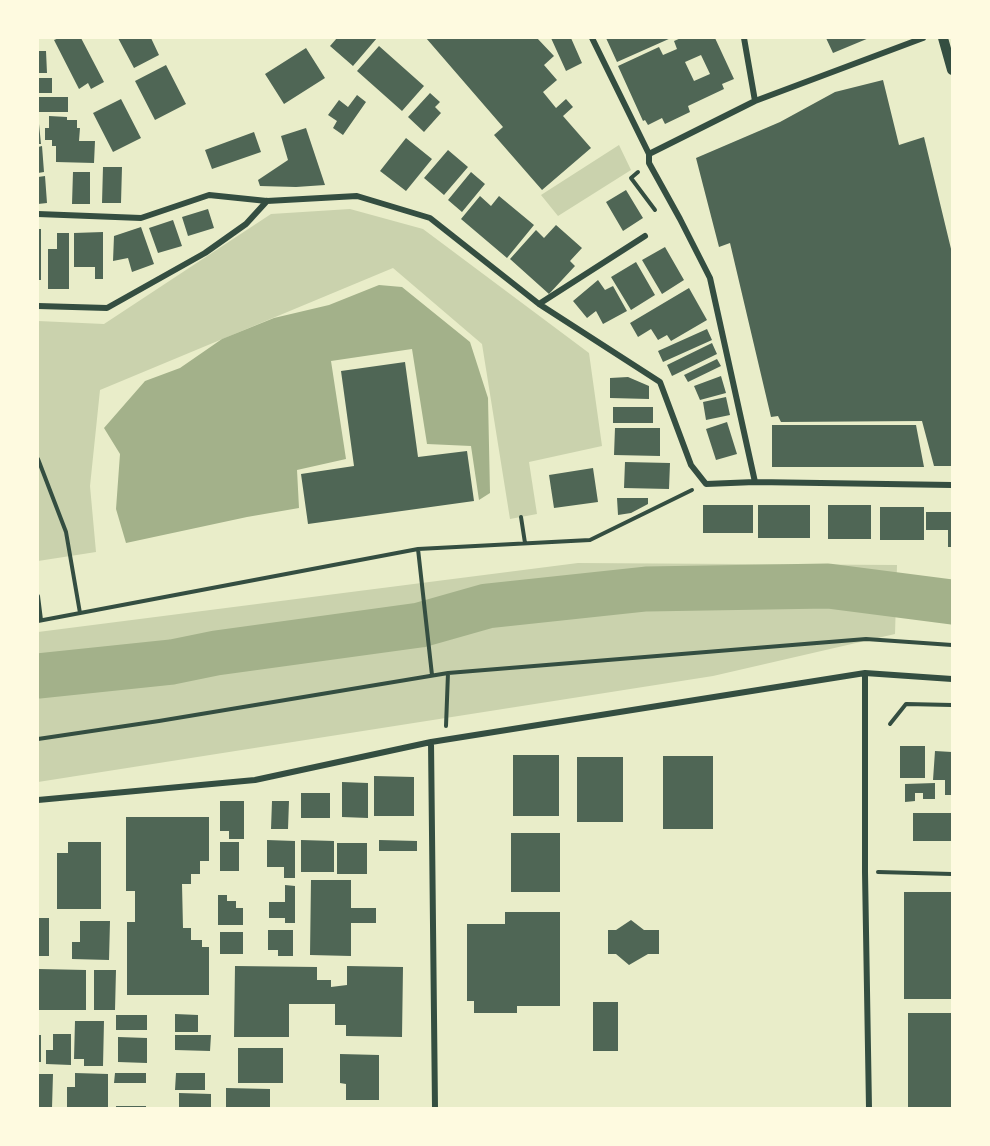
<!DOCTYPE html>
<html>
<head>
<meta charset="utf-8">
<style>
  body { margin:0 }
  #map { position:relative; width:990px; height:1146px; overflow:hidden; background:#e9edc9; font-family:"Open Sans",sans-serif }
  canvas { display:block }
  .frame { position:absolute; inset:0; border:39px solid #fefae0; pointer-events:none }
</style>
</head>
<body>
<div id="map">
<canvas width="990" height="1146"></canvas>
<div class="frame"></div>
</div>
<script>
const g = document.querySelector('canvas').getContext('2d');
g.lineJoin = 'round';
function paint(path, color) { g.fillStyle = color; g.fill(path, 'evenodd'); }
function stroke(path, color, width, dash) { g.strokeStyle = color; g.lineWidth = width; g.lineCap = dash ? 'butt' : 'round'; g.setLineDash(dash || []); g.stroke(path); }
const green = new Path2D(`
  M619,145l12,25 -73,46 -17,-21z
  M350,209l73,20 166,124 13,93 -73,16 8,52 -27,5 -28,-175 -89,-76 -293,122 -10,96 6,66 -58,9v-240l66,3 167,-110z
  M578,563l319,2 -2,69 -182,42 -675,106v-150z`);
const water = new Path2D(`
  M379,285l23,2 68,55 18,56 2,95 -11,7 -8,-54 -44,-2 -15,-95 -81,12 15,98 -49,11 2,38 -52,9 -121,26 -10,-34 4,-55 -16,-26 41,-47 35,-13 42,-29 52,-21 55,-13z`);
const river = new Path2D(`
  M38,676l134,-14 44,-9 204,-28 67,-19 159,-17 182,-3 124,16`);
const building = new Path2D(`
  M59,38h22l23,44 -13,7 -3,-6 -9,6 -25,-49z
  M118,38h33l8,17 -25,13z
  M337,38h40l-24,28 -23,-20z
  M426,38h111l17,18 -10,9 13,15 -14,12 13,16 10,-9 7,8 -10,9 28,32 -49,42 -48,-55 9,-8z
  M551,38h20l11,25 -16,8z
  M606,38h65l-54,24z
  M681,38h34l19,41 -12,5 2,5 -36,17 2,6 -25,12 -3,-6 -14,7 -3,-5 -2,1 -25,-55 41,-19 4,8 14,-6 -3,-8zM701,55l9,19 -16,7 -9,-19z
  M826,38h43l-36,15z
  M379,46l45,40 -22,25 -45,-40z
  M306,48l19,30 -41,26 -19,-30z
  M38,51h8l1,22h-9z
  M166,65l20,39 -31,16 -20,-39z
  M38,78h14v15h-14z
  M883,80l16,65 25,-8 28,116v213h-18l-12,-45 -141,1 -3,-6 -7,1 -41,-174 -11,4 -23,-89 84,-36 55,-30z
  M430,93l10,9 -5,5 6,6 -17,19 -16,-15z
  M357,95l9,7 -23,33 -10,-7 4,-7 -9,-6 11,-15 9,7z
  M38,97h30v15h-30z
  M121,99l20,39 -28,14 -20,-39z
  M49,116l18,1v3h10v8h3l-1,13h16l-1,22 -38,-1v-16h-4v-6h-7v-12h4z
  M38,124h1l2,20h-3z
  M306,128l19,57 -29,2 -36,-1 -2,-6 30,-20 -7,-24z
  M254,132l7,20 -49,17 -7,-19z
  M406,138l26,21 -26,32 -26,-20z
  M42,146l2,26 -6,1v-26z
  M448,150l20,17 -24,28 -20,-17z
  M103,167h19l-1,36h-19z
  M73,172h17v32h-18z
  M471,172l14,12 -23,28 -14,-12z
  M45,176l2,27 -9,1v-27z
  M626,190l17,28 -20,13 -17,-29z
  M480,196l11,10 8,-10 35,29 -27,33 -46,-39z
  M208,209l6,19 -26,8 -6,-19z
  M173,220l9,26 -24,7 -9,-25z
  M556,225l26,23 -12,13 5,5 -26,28 -39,-35 26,-29 8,8z
  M141,227l13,37 -22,8 -4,-14 -15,3 1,-25z
  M38,229h3v51h-3z
  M103,232v47h-8v-12h-21v-34z
  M57,233h12v56h-21v-40h9z
  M665,247l19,33 -22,14 -20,-34z
  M636,262l19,33 -24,15 -20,-33z
  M598,280l7,10 8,-4 14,25 -24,13 -7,-13 -9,7 -14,-17z
  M689,288l18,32 -36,21 -4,-6 -9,5 -7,-11 -13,8 -8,-14z
  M707,329l5,11 -49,22 -5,-11z
  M712,343l5,11 -45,22 -5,-11z
  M717,359l4,7 -33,16 -4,-7z
  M405,362l13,95 49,-6 7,50 -166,23 -7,-50 53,-8 -13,-95z
  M721,376l5,17 -26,7 -6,-14z
  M628,377l21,9v13l-39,-1v-20z
  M726,397l4,18 -24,5 -3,-18z
  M613,407h40v16h-40z
  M727,422l10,32 -21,6 -10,-31z
  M772,425h144l8,42h-152z
  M615,428h45v28l-46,-1z
  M625,462l45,1 -1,26 -45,-1z
  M593,468l5,34 -44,6 -5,-33z
  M617,498h31v6l-17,9 -13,2z
  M703,505h50v28h-50z
  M758,505h52v33h-52z
  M828,505h43v34h-43z
  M880,507h44v33h-44z
  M926,512h26v35h-4v-17h-22z
  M900,746h25v32h-25z
  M935,751l17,1v43h-7v-15h-12z
  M513,755h46v61h-46z
  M663,756h50v73h-50z
  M577,757h46v65h-46z
  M374,776l40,1v39h-40z
  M342,782l26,1v35l-26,-1z
  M935,783v16h-12v-6h-8v8l-10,1v-18z
  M301,793h29v25h-29z
  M220,801h24v38h-15v-8h-9z
  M272,801h17l-1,28h-17z
  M913,813h39v28h-39z
  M126,817h83v44h-9v13h-9v10h-9l1,44h8v12h11v7h7v48h-82v-73h8v-31h-9z
  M511,833h49v59h-49z
  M267,840l28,1v37h-11v-11h-17z
  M301,840l33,1v31h-33z
  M379,840l38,1v10h-38z
  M68,842h33v67h-44v-56h11z
  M220,842h19v29h-19z
  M337,843h30v31h-30z
  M311,880h40v28h25v15h-25v33l-41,-1z
  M285,885l10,1v37h-10v-5h-16v-16h16z
  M904,892h48v107h-48z
  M218,895h9v6h9v7h7v17h-25z
  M505,912h55v94h-43v7h-43v-12h-7v-77h38z
  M38,918h11v38h-11z
  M631,920l13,10h15v24h-11l-19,11 -13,-11h-8v-24h8z
  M80,921h30l-1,39 -37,-1v-17h8z
  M268,930h25v26h-15v-6h-10z
  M220,932h23v22h-23z
  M235,966l82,1v13h14v7l16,-2v-19l56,1 -1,70 -56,-1v-11h-11v-21h-46v33h-55z
  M38,969l48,1v40h-48z
  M94,970h22l-1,40h-21z
  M593,1002h25v49h-25z
  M908,1013h44v95h-44z
  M175,1014l23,1v17h-23z
  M116,1015h31v15h-31z
  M75,1021h29l-1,45h-19v-7h-10z
  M53,1034h18v31l-25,-1v-14h7z
  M38,1035h3v27h-3z
  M175,1035h36l-1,16 -35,-1z
  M118,1037l29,1v25l-29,-1z
  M238,1048h45v35h-45z
  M340,1054l39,1v45h-33v-16l-6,-1z
  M75,1073l33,1v34h-41v-21h8z
  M115,1073h31v10h-32z
  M176,1073h29v17h-30z
  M38,1074h15l-1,34h-14z
  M226,1088l44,1v19h-44z
  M179,1093l32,1v14h-32z
  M116,1106h30v2h-30z`);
const path = new Path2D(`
  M638,172l-7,6 24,32
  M38,459l28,73 14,81
  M521,517l4,26
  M418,549l14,126
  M38,596l3,24
  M38,621l380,-72 172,-9 102,-50
  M890,724l16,-20 46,1
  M446,726l2,-53
  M38,739l121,-18 289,-48 418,-34 86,6
  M878,872l74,2`);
const minor = new Path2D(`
  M592,38l57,116v9l31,56 30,59 45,204
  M744,38l11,63
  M649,154l106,-53 168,-63
  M38,214l103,4 68,-23 58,6 90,-5 73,22 109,86 121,78 31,83 15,19 49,-2 197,3
  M539,304l106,-68
  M38,306l69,2 98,-55 41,-29 21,-23
  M865,673v199l4,236
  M431,742l4,366
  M38,800l217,-20 176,-38 434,-69 87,6`);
const tertiary = new Path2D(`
  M943,38l9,32`);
paint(green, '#cad2ad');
paint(water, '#a3b18a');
stroke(river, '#a3b18a', 45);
paint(building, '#4f6655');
stroke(path, '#344e41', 4);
stroke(minor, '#344e41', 6);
stroke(tertiary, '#344e41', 10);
</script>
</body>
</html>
